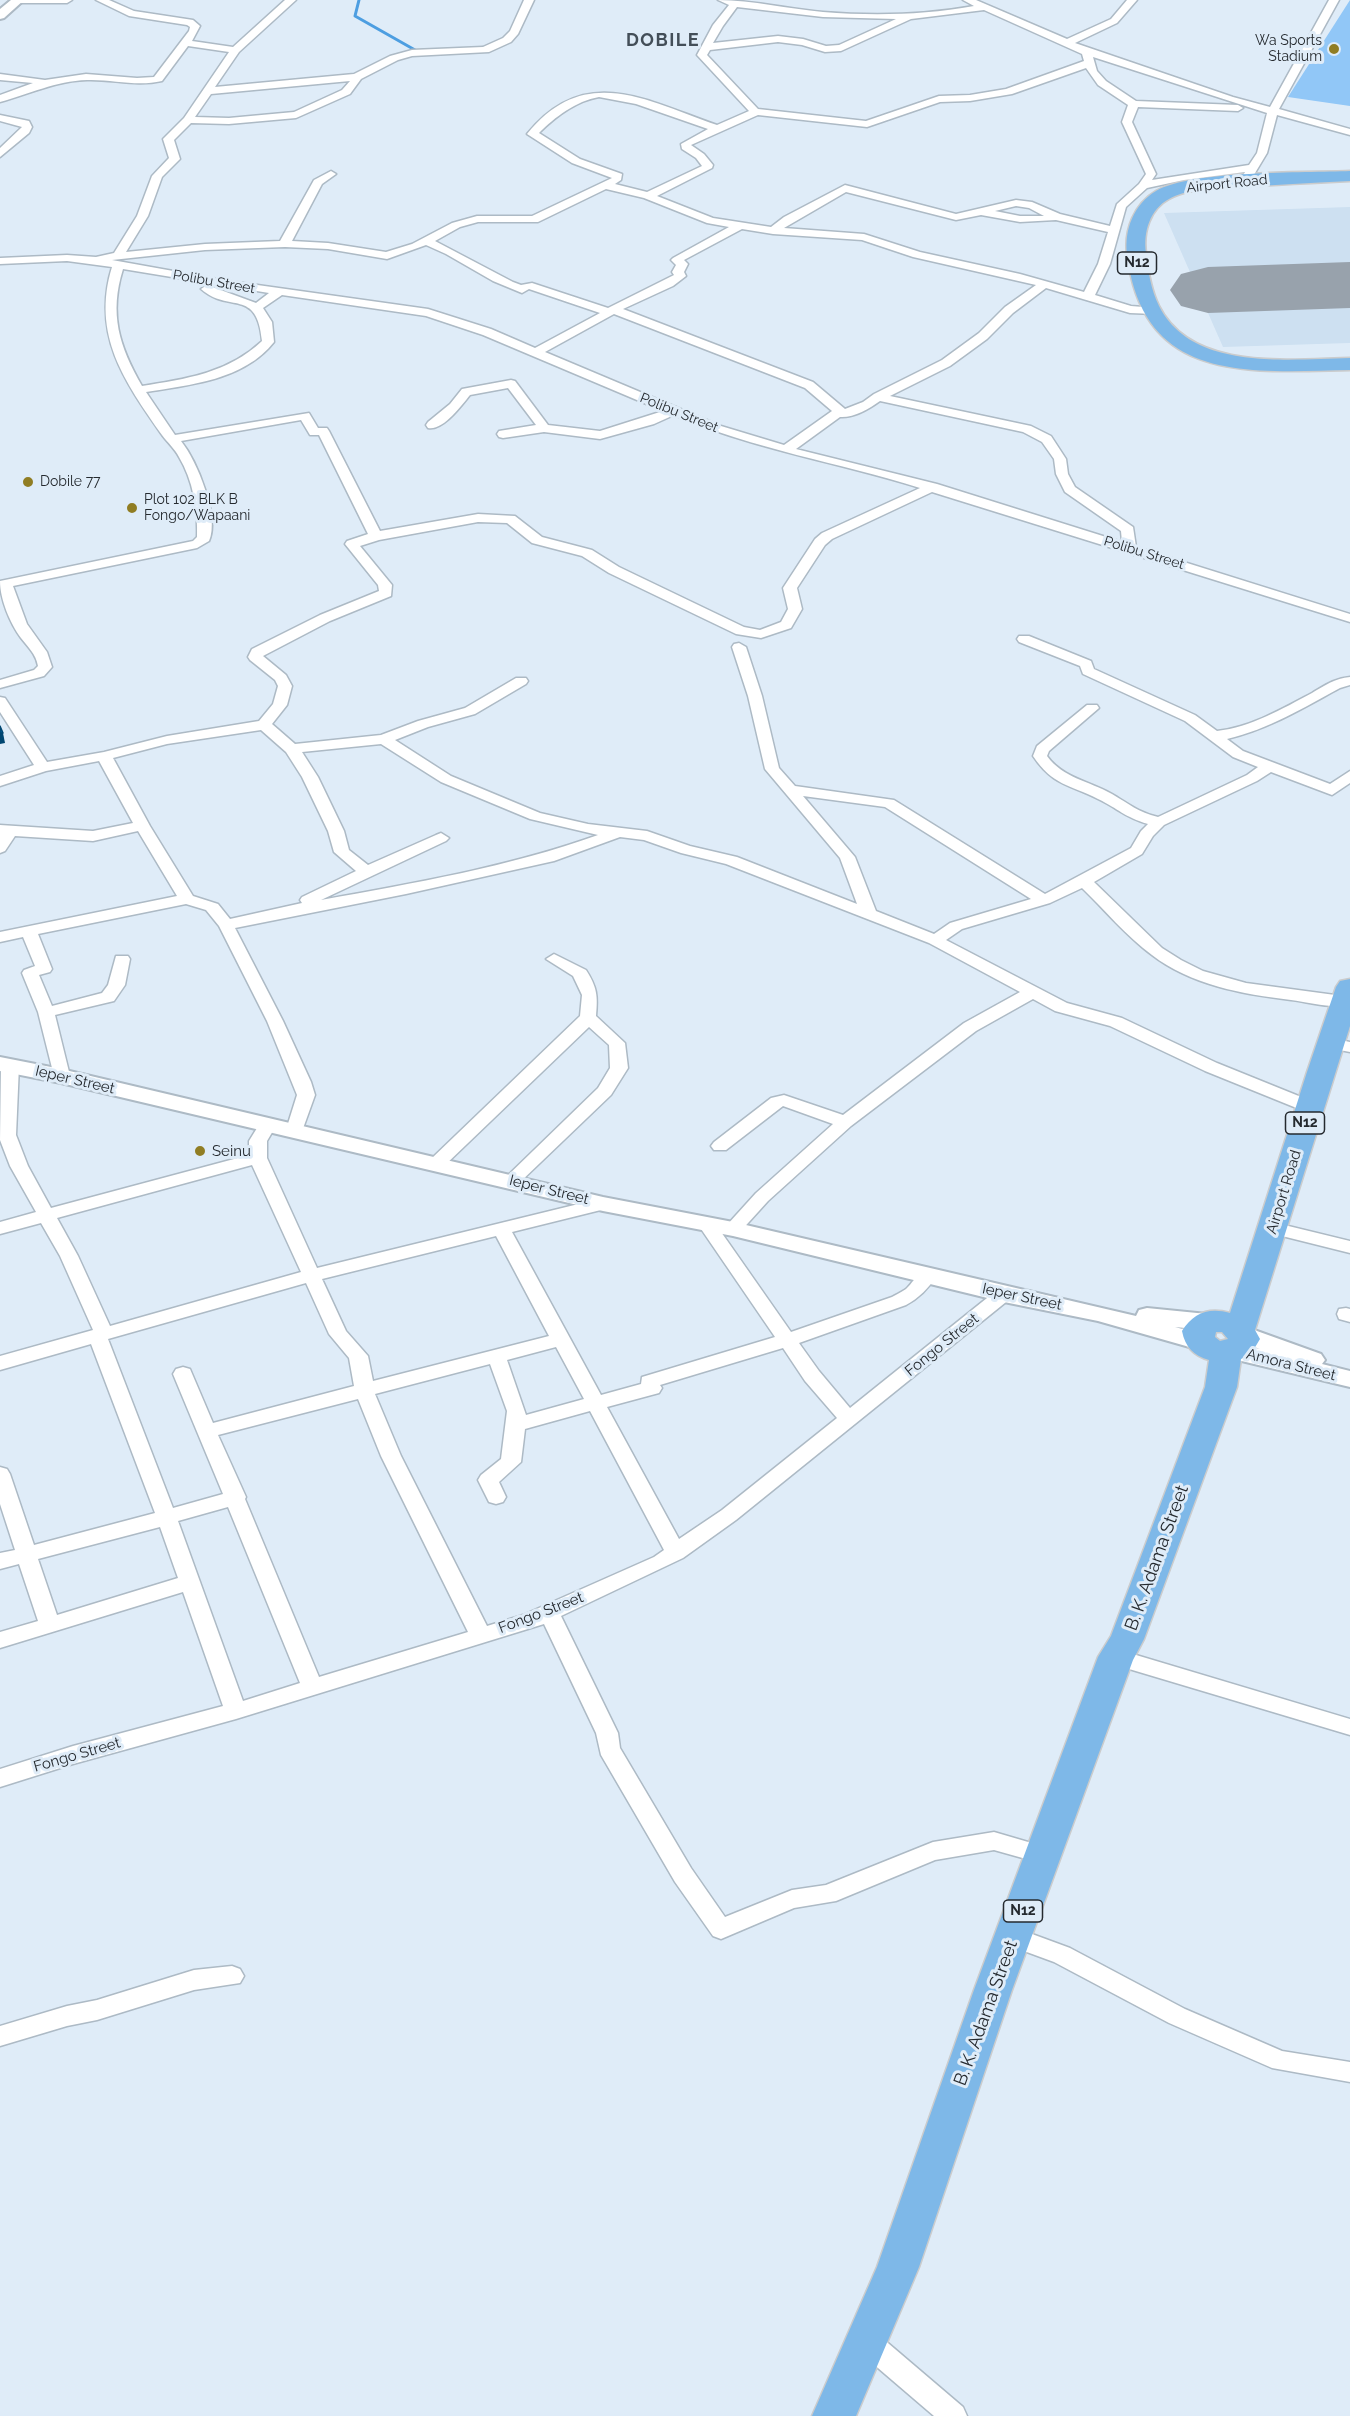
<!DOCTYPE html>
<html>
<head>
<meta charset="utf-8">
<style>
  body { margin:0 }
  canvas { display:block; background:#dfecf8 }
</style>
</head>
<body>
<canvas width="1350" height="2416"></canvas>
<script>
const g = document.querySelector('canvas').getContext('2d');
g.lineJoin = 'round';
function paint(path, color) { g.fillStyle = color; g.fill(path, 'evenodd'); }
function stroke(path, color, width, dash) { g.strokeStyle = color; g.lineWidth = width; g.lineCap = dash ? 'butt' : 'round'; g.setLineDash(dash || []); g.stroke(path); }
function write(font, color, halo, rows, align = 'center') {
  g.font = font + ' Raleway,sans-serif'; g.lineWidth = 6; g.setLineDash([]); g.textBaseline = 'middle'; g.strokeStyle = halo; g.fillStyle = color; for (const [text, x, y, turn = 0] of rows) {
    g.save(); g.translate(x, y); g.rotate((+turn || 0) * Math.PI / 180); g.textAlign = isNaN(turn) ? turn : align; if (halo) g.strokeText(text, 0, 0); g.fillText(text, 0, 0); g.restore();
  }
}
const built = new Path2D(`
  M1350,207v136l-127,4 -59,-134z`);
const green = new Path2D(`
  M1350,0v106l-62,-9z`);
const stream = new Path2D(`
  M359,0l-4,16 60,34`);
const runway = new Path2D(`
  M1350,262v46l-142,5 -27,-7 -11,-16 11,-16 27,-7z`);
const minor = new Path2D(`
  M13,0h59l-5,3h-49z
  M96,0h13l25,11 59,9 7,6 -8,15 41,6 52,-47h11l-57,52 -24,35 139,-13 36,-18 22,-6 71,-3 20,-9 7,-7 14,-31h10l-16,34 -7,8 -22,10 -77,4 -14,4 -37,19 -11,15 -54,24 -67,6 -38,-1 -17,17 6,19 -18,18 -14,39 -22,36 79,-8 75,-3 34,-61 17,-9 5,3 -14,10 -30,57 36,2 58,9 26,-8 40,-21 25,-7h55l80,-38 -40,-15 -45,-29c58,-72 120,-33 190,-9l32,-14 -52,-56 16,-30 16,-20 -11,-5c35,0 70,9 105,12 50,4 101,3 151,-6l-11,-6h13l91,39 44,-20 16,-19h10l-20,23 -42,20 158,54 37,10 59,-107h10l-60,109 71,20v6l-73,-20 -10,38 -18,30 -4,1 -5,-3 5,-9 -61,8 -37,8 -21,19 -16,57 -15,31 36,11 24,2v6l-25,-1 -84,-25 -33,25 -26,26 -37,27 -60,30 141,30 20,10 15,23 2,15 7,13 58,40 3,20 214,67v8l-418,-130 -100,47 -7,6 -28,43 5,21 -11,19 -30,10 -25,-4 -127,-61 -27,-17 -50,-13 -25,-20 -29,-1 -99,18 -19,6 32,39 -1,11 -61,25 -67,35 23,19 6,11 -5,19 -15,19 23,20 86,-9 37,-14 47,-13 51,-30h10l2,3 -2,3 -51,30 -47,13 -33,13 56,36 89,37 48,11 59,7 43,15 47,11 120,47 -17,-46 -75,-89 -17,-73 -16,-49 2,-3 5,-1 7,4 16,49 17,72 16,18 99,14 151,94 86,-46 10,-17 7,-7c-24,-7 -29,-15 -50,-25 -29,-15 -45,-13 -65,-43l4,-10 50,-41h10l2,3 -50,43 -2,5c16,22 42,25 65,38 17,10 26,18 46,23l89,-42 11,-8 -25,-10 -48,-36 -102,-47 -3,-8 -61,-24 -2,-3 2,-3h10l62,25 3,8 101,46 22,16c34,-4 65,-22 95,-38 12,-7 23,-15 38,-16v8l-10,3c-37,20 -71,41 -113,51l16,12 87,33 20,-13v12l-18,12 -61,-23 -14,9 -93,44 -11,11 -11,18 -48,28 68,66 19,12 22,11 43,12 104,14v8c-17,4 -42,-3 -59,-5 -49,-6 -100,-15 -139,-45 -26,-19 -47,-45 -70,-67l-32,15 -88,26 -16,11 121,63 55,15 95,45 99,40 3,4 -3,4h-12l-99,-40 -95,-45 -55,-15 -22,-12 -57,32 -125,95 -83,75 -29,32h-12l-3,-4 3,-4 29,-32 77,-69 -50,-18 -57,44h-12l-3,-4 3,-4 57,-44 13,-3 59,20 121,-92 56,-31 -91,-49 -203,-79 -45,-11 -37,-13 -24,-3 -66,24 -148,33 -171,34 48,93 28,61 4,13 -14,39h-12l-3,-4 11,-35 -30,-74 -48,-95 -13,-16 -20,-6 -148,30 14,35 -2,3 -11,3 13,31 50,-13 6,-8 8,-29h12l2,3 -5,26 -11,16 -59,14 15,61 -3,4h-12l-17,-68 -16,-39 2,-3 11,-4 -12,-29 -23,5v-10l177,-36 -39,-65 -45,10 -78,-5 -10,15 -5,2v-28l93,6 40,-8 -34,-62 -53,10 -46,15v-10l34,-11 -34,-53v-15l5,1 42,64 57,-10 63,-16 92,-15 14,-17 5,-18 -3,-6 -25,-20 -2,-3 4,-8 68,-34 59,-24 -1,-6 -33,-41 2,-3 21,-7 -49,-99h-9l-9,-15 -120,21c16,20 39,76 28,100l-12,7 -184,38 14,38 20,28 5,15 -8,9 -44,12v-8l34,-10 4,-4c-2,-12 -10,-19 -17,-28 -11,-15 -21,-39 -21,-57l193,-40 4,-4c1,-27 -4,-57 -18,-80 -4,-8 -11,-14 -17,-22 -37,-53 -71,-100 -50,-168l-45,-6 -67,3v-6l67,-3 29,2 18,-4 23,-37 15,-40 17,-18 -6,-19 21,-21 45,-66 -41,-6 -26,35c-26,6 -50,-2 -75,-1 -32,1 -57,14 -87,22v-7l33,-12 -33,-3v-6l45,6 41,-6 51,4 17,-1 35,-46 1,-4 -3,-2 -58,-9zM737,7l86,10 73,2 -57,26 -13,1 -23,-7 -25,-3 -65,7 10,-17zM984,10l98,44 2,7 -78,28 -36,6 -31,1 -73,25 -108,-12 -51,-54 3,-5 68,-8 24,3 23,7 16,-1 70,-32zM1093,57l174,56 -10,40 -8,12 -97,15 4,-6 -24,-52 6,-15 100,4 5,-3 -5,-3 -102,-4 -30,-20 -9,-10zM1086,68l12,17 30,20 -6,17 24,52 -7,10 -22,20 -7,22 -50,-12 -28,-12 -16,-2 -60,14 -111,-29 -61,32 -13,10 -58,-9 -56,-22 55,-28 1,-3 -9,-11 -13,-9 67,-30 109,12 73,-25 30,-1 42,-7zM350,81l-8,9 -48,22 -65,6 -34,-1 16,-23zM599,97l37,7 72,25 -27,15 1,5 14,9 6,8 -55,26 -32,-8 6,-4 1,-6 -42,-15 -41,-26c16,-16 37,-32 60,-36zM606,189l38,9 63,25 22,4 -56,31 -2,2 5,5 -4,7 2,3 -66,33 -76,-25 -11,2 -8,-3 -78,-41 25,-14 18,-5h60zM846,192l110,28 25,-5 39,7 36,-2 52,12 -10,32 -14,28 -64,-18 -100,-22 -56,-18 -80,-6zM1016,206l13,2 15,8h-24l-25,-5zM742,229l31,5 89,6 51,17 123,28 -31,22 -26,26 -37,27 -68,34 -11,8 -18,7 -32,-27 -190,-73 50,-23 13,-10 -2,-4 4,-8 -4,-4zM426,245l20,9 47,27 29,12 7,-4 71,24 -65,35 -44,-19 -63,-20 -199,-28 -117,-21 93,-10 80,-3 43,2 59,10zM123,269l146,24 -13,10 -49,-18 -6,4c28,25 56,-2 61,52 -34,32 -76,38 -120,45 -23,-40 -33,-72 -19,-117zM282,295l144,21 57,19 180,76 -63,20 -52,-6 -33,-44 -4,-1 -49,9 -12,15 -22,18 -2,3 2,3c15,3 33,-22 42,-33l38,-7 28,37 -37,6 -2,3 2,3 4,1 41,-6 56,7 54,-15 20,-9c82,35 163,47 246,73l-98,45 -7,6 -32,49 5,21 -7,13 -21,8 -16,-3 -125,-60 -27,-17 -50,-13 -27,-21 -37,-2 -98,17 -51,-100 -2,-3h-9l-9,-15 -134,22 -29,-43c44,-7 98,-12 128,-50l-2,-20 -9,-14zM614,314l191,74 27,23 -48,34 -63,-19 -176,-74zM880,401l143,31 19,10 12,17 2,15 9,18 56,39 1,11 -185,-58 -141,-35 44,-32c13,1 29,-8 40,-16zM261,730l25,22 16,25 26,54 6,21 22,19 -54,26 -2,3 2,3 -72,16 -12,-15 -25,-8 -43,-70 -37,-68 54,-14zM381,744l60,38 89,37 68,16c-89,32 -184,48 -277,65l125,-59 3,-3 -8,-5 -5,2 -68,30 -19,-15 -5,-19 -26,-54 -16,-25zM803,796l82,11 146,92 -81,24 -16,11 -58,-23 -21,-54z
  M0,115l29,6 3,6 -3,6 -29,24v-9l22,-21 -22,-6z
  M554,954l32,16c11,17 12,26 10,46l29,27 3,25 -17,27 -94,90h-12l-3,-4 96,-93 12,-20 -1,-23 -20,-18 -146,140h-12l-3,-4 3,-4 149,-143 2,-21 -9,-19 -27,-17z
  M1330,1038l20,4v10l-26,-5 -2,-4 2,-4z
  M10,1060l6,1 3,4 -3,70 12,31 23,42 198,-53v-14l13,-21h12l3,4 -10,17v17l50,110 286,-70 6,2 3,4 -3,4 -97,24 89,163 40,-11 1,-7 133,-40 -78,-114 3,-4h12l79,113 101,-35c5,-3 10,-5 14,-8 10,-9 13,-23 29,-18l2,4c-8,13 -18,23 -31,30l-107,38 20,28 31,37 147,-118 7,-2 7,2 2,4 -2,4 -275,222 -53,38 -122,58 57,117 2,15 71,120 34,49 67,-27 34,-5 107,-43 61,-10 58,17 3,6 -3,6 -8,3 -50,-14 -59,10 -99,41 -42,7 -73,31 -8,-3 -38,-54 -74,-127 -5,-22 -52,-109 -308,95 -163,45 -73,23v-18l73,-23 150,-40 -40,-114 -183,56v-16l38,-11 -19,-57 -19,5v-16l15,-3 -15,-46v-37l7,2 3,5 24,71 121,-32 -64,-169 -91,26v-14l93,-26 -33,-74 -19,-33 -41,11v-12l36,-10 -26,-46 -10,-26 1,-75 3,-4zM252,1165l49,107 -191,54 -32,-70 -21,-38zM496,1236l53,100 -176,45 -5,-25 -22,-25 -24,-52zM306,1283l23,51 20,24 5,28 -141,37 -23,-54 -7,-2 -7,2 -3,5 50,120 -50,14 -65,-169zM556,1347l28,52 -58,16 -19,-55zM783,1348l22,33 32,37 -115,92 -43,29 -72,-132 52,-14 3,-5 -2,-3zM490,1364l17,47 -6,48 -20,16 -3,5 11,22 7,2 7,-2 3,-5 -7,-15 22,-20 4,-33 65,-18 74,139 -10,7 -131,58 -36,11 -86,-170 -26,-62zM358,1399l23,57 87,176 -149,45 -74,-178 1,-2 -28,-62zM228,1507l72,176 -57,18 -65,-180zM160,1527l18,51 -121,37 -19,-56z
  M1272,1222l78,19v12l-84,-21 -3,-4 3,-4z
  M1346,1308l4,1v13l-11,-3 -2,-5 2,-5z
  M1116,1649l234,70v16l-241,-72 -4,-6 4,-6z
  M1013,1927l57,21 115,61 97,42 68,11v20l-78,-14 -103,-45 -115,-61 -49,-18 -4,-7 4,-7z
  M232,1966l8,3 4,7 -4,7 -46,7 -97,30 -30,6 -67,20v-20l67,-20 30,-6 97,-30z
  M866,2329l9,3 88,75 4,9h-33l-77,-66 -4,-9 4,-9z`);
const tertiary = new Path2D(`
  M11,0h13l-20,18 -4,1v-10z
  M0,1057l61,12 542,128 130,25 403,94 3,-6 8,-2 60,6 8,2 4,6 -4,6 -8,2 -32,-3 33,9 4,6 -4,6 -8,2 -102,-29 -94,-19 -271,-66 -130,-25 -542,-128 -61,-12z
  M1243,1326l78,28 4,6 -3,4 28,7v16l-125,-30 -4,-6 4,-6 8,-2 27,6 -25,-9 -4,-6 4,-6z`);
const trunk = new Path2D(`
  M1350,171v10c-41,2 -82,4 -123,7 -18,2 -41,1 -58,11 -19,10 -26,33 -23,54 2,18 5,37 13,53 33,66 131,53 191,52v12c-102,2 -207,14 -223,-116 -3,-24 7,-50 29,-63 36,-21 148,-18 194,-20z
  M1350,979v47l-95,304 5,9 -9,15 -10,5 -4,28 -93,252 -11,21 -121,330 -93,277 -63,149h-44l65,-149 97,-277 124,-333 13,-21 94,-249 4,-27c-15,-4 -24,-13 -27,-29 11,-18 27,-24 48,-18l77,-241 29,-85 4,-6zM1216,1332h6l6,7 -8,2 -5,-4z`);
const shadedWall = new Path2D(`
  M0,733h3l2,10 -5,1z`);
const building = new Path2D(`
  M0,726l3,7h-3z`);
const markers = [
  [1334,49,6,"#907d23"],
  [28,482,6,"#907d23"],
  [132,508,6,"#907d23"],
  [200,1151,6,"#907d23"]
];
const farPoinames = [
  ["Wa Sports",1322,41,"right"],
  ["Stadium",1322,57,"right"],
  ["Dobile 77",40,482],
  ["Plot 102 BLK B",144,500],
  ["Fongo/Wapaani",144,516]
];
const farStreetnames = [
  ["Airport Road",1227,184,-6],
  ["Polibu Street",214,282,10],
  ["Polibu Street",679,413,22],
  ["Polibu Street",1144,553,17]
];
const shields = [
  [1137,263,39],
  [1305,1123,39],
  [1023,1911,39]
];
const shieldNames = [
  ["N12",1137,263],
  ["N12",1305,1123],
  ["N12",1023,1911]
];
const streetNames = [
  ["Ieper Street",75,1080,13],
  ["Ieper Street",549,1190,14],
  ["Airport Road",1284,1192,-73],
  ["Ieper Street",1022,1297,12],
  ["Fongo Street",942,1345,-39],
  ["Amora Street",1291,1365,14],
  ["Fongo Street",541,1613,-21],
  ["Fongo Street",77,1755,-16]
];
const poiNames = [
  ["Seinu",212,1151]
];
const farDistrictnames = [
  ["DOBILE",663,41]
];
const nearStreetnames = [
  ["B. K. Adama Street",1157,1558,-70],
  ["B. K. Adama Street",986,2013,-70]
];
paint(built, '#cde0f1');
paint(green, '#91c7f7');
stroke(stream, '#4d9ee1', 3);
paint(runway, '#98a2ac');
stroke(minor, '#adbac5', 3);
stroke(tertiary, '#adbac5', 4);
stroke(trunk, '#cbcccd', 3);
paint(minor, '#fff');
paint(tertiary, '#fff');
paint(trunk, '#7eb8e8');
paint(shadedWall, '#004671');
paint(building, '#0064a2');
stroke(building, '#004671', 1.5);
for (const [x, y, r, color] of markers) { const dot = new Path2D(); dot.arc(x, y, r, 0, 2 * Math.PI); g.fillStyle = color; g.fill(dot); stroke(dot, '#dfecf8', 2); }
write('14px', '#252a2f', '#dfecf8', farPoinames, 'left');
write('14px', '#252a2f', '#dfecf8', farStreetnames);
for (const [x, y, w] of shields) { const box = new Path2D(); box.roundRect(x - w / 2, y - 11, w, 22, 4.5); g.fillStyle = '#dfecf8'; g.fill(box); stroke(box, '#252a2f', 1.5); }
write('bold 14px', '#252a2f', null, shieldNames);
write('15px', '#252a2f', '#dfecf8', streetNames);
write('15px', '#252a2f', '#dfecf8', poiNames, 'left');
g.letterSpacing = '1.5px';
write('bold 18px', '#434e58', '#dfecf8', farDistrictnames);
g.letterSpacing = '0px';
write('18px', '#252a2f', '#dfecf8', nearStreetnames);
</script>
</body>
</html>
